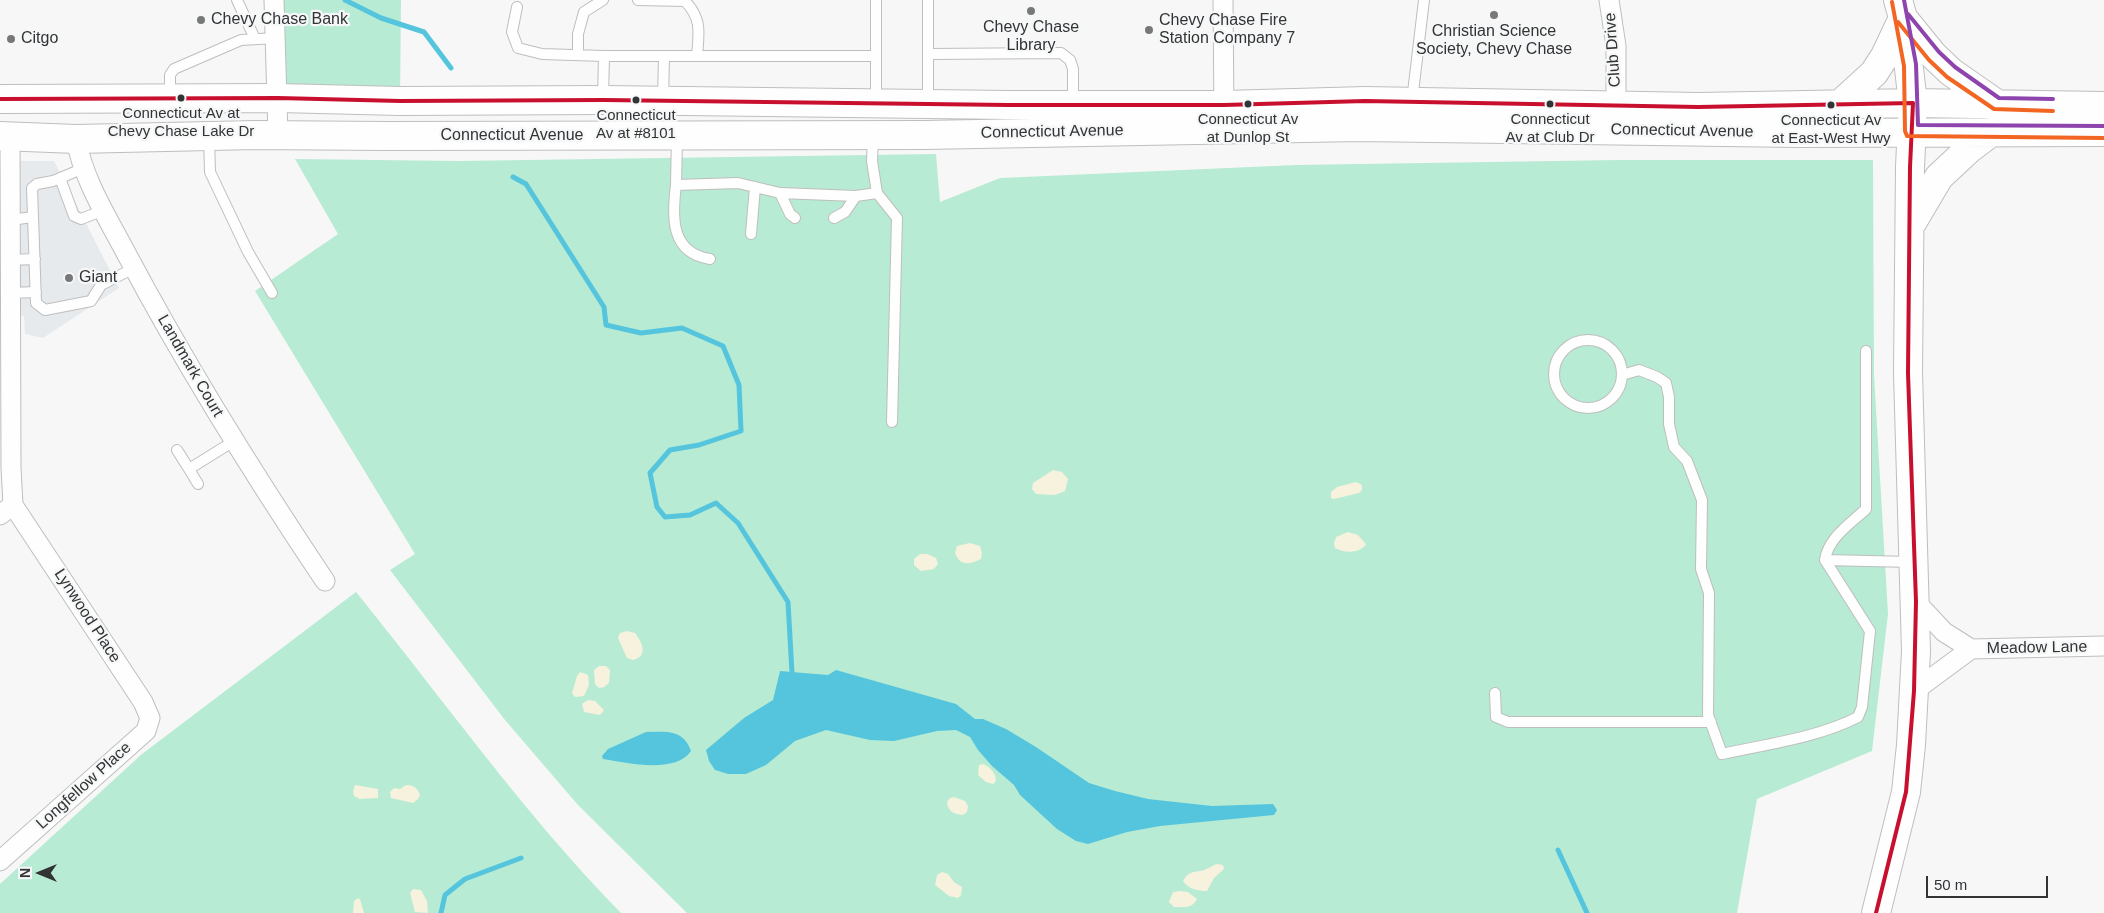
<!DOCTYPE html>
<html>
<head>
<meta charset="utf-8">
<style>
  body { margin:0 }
  #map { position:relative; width:2104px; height:913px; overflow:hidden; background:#f7f7f7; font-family:Arial,sans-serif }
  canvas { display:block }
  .north { position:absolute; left:15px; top:848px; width:50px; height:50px; -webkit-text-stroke:4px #f6f7f8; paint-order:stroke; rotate:270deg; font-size:14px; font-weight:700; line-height:20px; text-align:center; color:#323333 }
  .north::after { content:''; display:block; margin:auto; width:18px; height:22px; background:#323333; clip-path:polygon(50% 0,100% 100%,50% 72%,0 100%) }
  .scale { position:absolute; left:1926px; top:876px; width:122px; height:22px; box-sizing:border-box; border:2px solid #323333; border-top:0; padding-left:6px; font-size:15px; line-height:18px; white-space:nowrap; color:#323333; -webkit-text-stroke:4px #f6f7f8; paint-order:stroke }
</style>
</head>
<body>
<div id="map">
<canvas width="2104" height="913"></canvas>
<div class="north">N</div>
<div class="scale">50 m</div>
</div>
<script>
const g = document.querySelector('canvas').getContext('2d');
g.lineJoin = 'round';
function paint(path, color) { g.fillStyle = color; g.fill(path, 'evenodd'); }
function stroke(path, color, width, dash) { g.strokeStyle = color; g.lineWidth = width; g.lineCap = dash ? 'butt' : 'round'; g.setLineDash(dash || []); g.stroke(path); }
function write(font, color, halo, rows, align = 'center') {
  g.font = font + ' Arial,sans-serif'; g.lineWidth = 4.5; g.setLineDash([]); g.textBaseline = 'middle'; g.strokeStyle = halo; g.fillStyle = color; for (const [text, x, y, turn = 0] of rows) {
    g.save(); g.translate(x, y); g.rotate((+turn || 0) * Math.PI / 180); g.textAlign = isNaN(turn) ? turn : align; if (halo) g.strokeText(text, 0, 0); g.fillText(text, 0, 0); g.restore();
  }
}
const built = new Path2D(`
  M0,161h54l65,127 -76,50 -18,-4 -1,-18 -24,1z`);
const green = new Path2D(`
  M274,0h127l-1,101 -122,-3z
  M936,154l4,48 60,-24 296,-13 322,-5h255l1,215 14,239 -16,137 -115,48 -20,114h-1050l-109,-108 -73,-85 -115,-150 25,-16 -160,-263 83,-57 -43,-75 164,2z
  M356,592c87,107 168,222 265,321h-621v-29l142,-130z`);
const sand = new Path2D(`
  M1053,470l9,2 6,7 -3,12 -10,4 -19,-1 -4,-5 1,-6z
  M1356,482l6,3v5l-3,3 -25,6 -3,-1v-6l6,-5z
  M1348,532l10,3 8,9c-6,10 -22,9 -31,4l-1,-5 2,-6z
  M970,543l10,3 2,7 -1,6c-12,6 -21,7 -26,-6l2,-7z
  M920,554h7l9,4 2,6 -4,5 -13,2 -7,-6v-6z
  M627,631l8,2c8,11 13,23 -2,27l-6,-2 -9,-20 2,-5z
  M599,666h7l4,4 -1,13 -5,4 -5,1 -4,-4 -1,-14z
  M580,672l8,3 1,10 -5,11 -9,1 -3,-4 5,-17z
  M588,700l7,1 9,9 -4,5 -16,-3 -2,-8z
  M983,764c7,3 13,9 13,17l-3,3 -7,-2 -8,-7 1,-10z
  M355,785l23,4v9l-18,1 -6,-3 -1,-5z
  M406,785c7,0 12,3 14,10l-2,4 -5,4 -22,-5 -1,-6 4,-4 6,1z
  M954,797l11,4 3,5 -1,6 -4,3c-9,-1 -15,-3 -16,-13l3,-4z
  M1217,864l6,1 1,4 -10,9 -7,13c-10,0 -18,-2 -24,-10 5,-9 9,-9 18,-10 5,-1 11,-5 16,-7z
  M942,872l6,2 6,8 8,5 -1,8 -3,3 -9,-2 -14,-11 2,-10z
  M413,889l8,1 6,11 1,12 -13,-1 -5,-19z
  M1180,891l8,1 9,7c-5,10 -13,8 -23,8l-5,-5 4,-10z
  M358,898l2,1 4,14h-11l1,-12z`);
const water = new Path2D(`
  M836,670l120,34 19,15h8l23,10 30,18 53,36 26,8 33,8 64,7 61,-2 4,6 -3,5 -114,11 -33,6 -39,12 -12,-3 -19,-12 -37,-34 -6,-10 -22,-19 -14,-16 -8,-13 -14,-7 -19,1 -43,10 -24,-1 -44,-10 -31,11 -29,24 -20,9h-18l-13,-4 -6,-9 -3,-11 38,-32 29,-18 7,-29 48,4z
  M646,732c21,0 37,-3 45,19 -15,23 -65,12 -88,8l-1,-3 6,-7z`);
const stream = new Path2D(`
  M345,0l36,18 43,14 27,36
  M513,177l13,7 78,123 2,18 35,8 41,-5 41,18 16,39 2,46 -42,14 -29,5 -20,23 7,34 8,10 25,-2 26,-12 22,20 50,79 4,71
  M1558,850l29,63
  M441,913l4,-18 20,-16 56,-21`);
const lane = new Path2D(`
  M237,0l18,39
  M638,0l47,1c17,18 14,31 12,55
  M928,0v103
  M517,7l-5,25 6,16 24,6 62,2
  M928,54l133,-1 9,7 3,9v35
  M578,55v-21l6,-22 19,-12
  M664,56h212
  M170,98v-23l4,-6 67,-29 35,-2
  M603,98l1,-42h60l-1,44
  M1412,101l12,-101
  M876,102v-102
  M677,136l-1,49 62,-2 42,10 76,3 21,-3 -5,-32 1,-25
  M209,137l1,35 38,80 24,41
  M84,168l-31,13 -16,3 -5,4 4,115 9,7 46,-9 10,-16 33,-17
  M60,178l14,38 7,3 23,-9
  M676,185c-4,31 -6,68 34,74
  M780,193l10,21 5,4
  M877,193l20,25 -5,204
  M834,218l11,-6 11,-16
  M10,220l23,-3
  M751,234l4,-47
  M10,260l25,-1
  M10,293l26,-1
  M1554 374a34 34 0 1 1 68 0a34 34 0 1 1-68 0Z
  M1622,375l17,-5 18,7 9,6 3,14v27l5,23 13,14 15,39 -1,69 8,24 -1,122 14,39c45,-10 95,-16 136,-37l4,-10 8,-76 -45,-71c3,-22 25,-36 41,-51v-158
  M177,450l12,19 45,-28
  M189,469l9,15
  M1825,560l87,2
  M1495,693l1,24 12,5h203`);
const street = new Path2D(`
  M274,0l4,135
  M1223,0l1,116
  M1609,0l7,46v72
  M76,139c7,40 31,78 50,114 60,113 128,222 199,328
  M0,515l13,-10 -2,-38 -1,-331
  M1916,602l28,30 27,17 133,-3
  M1914,691l57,-42
  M0,861l146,-130 4,-13 -7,-16 -130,-197`);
const primary = new Path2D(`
  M1903,18l31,38 17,16 46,32
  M0,99l278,-1 122,3 203,-1 406,5h215l141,-4 333,6 215,-4 191,3
  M1839,105l35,-32 11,-17 18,-38
  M0,136l76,3 179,-4 131,1 538,-1 435,-8 440,6 305,-1
  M1910,226l29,-49 30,-28 24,-18
  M1876,913l30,-121 5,-47 5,-94 -8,-278 2,-206 3,-64 -10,-85 -5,-18`);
const bus1 = new Path2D(`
  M0,99l278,-1 122,3 203,-1 406,5h215l141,-4 333,6 215,-4 -3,64 -2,206 8,229 -2,89 -8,101 -30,121`);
const bus2 = new Path2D(`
  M1892,2l12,64 1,65 2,5 197,2
  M1898,22l31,38 18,17 47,32 59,2`);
const bus3 = new Path2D(`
  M1904,0l12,64 2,61 186,1
  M1908,14l31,38 16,15 44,31 54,1`);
const markers = [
  [1031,11,5,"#777878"],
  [1494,15,5,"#777878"],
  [201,20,5,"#777878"],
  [1149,30,5,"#777878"],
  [11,39,5,"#777878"],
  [181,98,4.5,"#323333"],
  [636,100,4.5,"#323333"],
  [1248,104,4.5,"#323333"],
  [1550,104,4.5,"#323333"],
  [1831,105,4.5,"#323333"],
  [69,278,5,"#777878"]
];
const busNames = [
  ["Connecticut Av at",181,114],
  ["Chevy Chase Lake Dr",181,132],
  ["Connecticut",636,116],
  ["Av at #8101",636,134],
  ["Connecticut Av",1248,120],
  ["at Dunlop St",1248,138],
  ["Connecticut",1550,120],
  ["Av at Club Dr",1550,138],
  ["Connecticut Av",1831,121],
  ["at East-West Hwy",1831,139]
];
const poiNames = [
  ["Chevy Chase Bank",211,20],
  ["Chevy Chase Fire",1159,21],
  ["Station Company 7",1159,39],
  ["Chevy Chase",1031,28,"center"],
  ["Library",1031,46,"center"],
  ["Christian Science",1494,32,"center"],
  ["Society, Chevy Chase",1494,50,"center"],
  ["Citgo",21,39],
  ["Giant",79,278]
];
const streetNames = [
  ["Club Drive",1613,50,-94],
  ["Connecticut Avenue",1682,131,1],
  ["Connecticut Avenue",1052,132,-1],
  ["Connecticut Avenue",512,136],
  ["Landmark Court",190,366,60],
  ["Lynwood Place",87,616,57],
  ["Meadow Lane",2037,648,-1],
  ["Longfellow Place",84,786,-42]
];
paint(built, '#e6eaed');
paint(green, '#b8ebd4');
paint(sand, '#f7f2dd');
paint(water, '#55c5de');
stroke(stream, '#55c5de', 5);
stroke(lane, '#bebebe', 12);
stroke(street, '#bebebe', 21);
stroke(primary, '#bebebe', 30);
stroke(lane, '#fefefe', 10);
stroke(street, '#fefefe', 19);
stroke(primary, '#fefefe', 28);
stroke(bus1, '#c8102e', 4);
stroke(bus2, '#f26522', 4);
stroke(bus3, '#8e44ad', 4);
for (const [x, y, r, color] of markers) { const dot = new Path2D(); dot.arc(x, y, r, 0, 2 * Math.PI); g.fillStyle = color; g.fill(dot); stroke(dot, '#f6f7f8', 2); }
write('15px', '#323333', '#f6f7f8', busNames);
write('16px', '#323333', '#f6f7f8', poiNames, 'left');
write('16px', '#323333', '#f6f7f8', streetNames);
</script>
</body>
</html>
